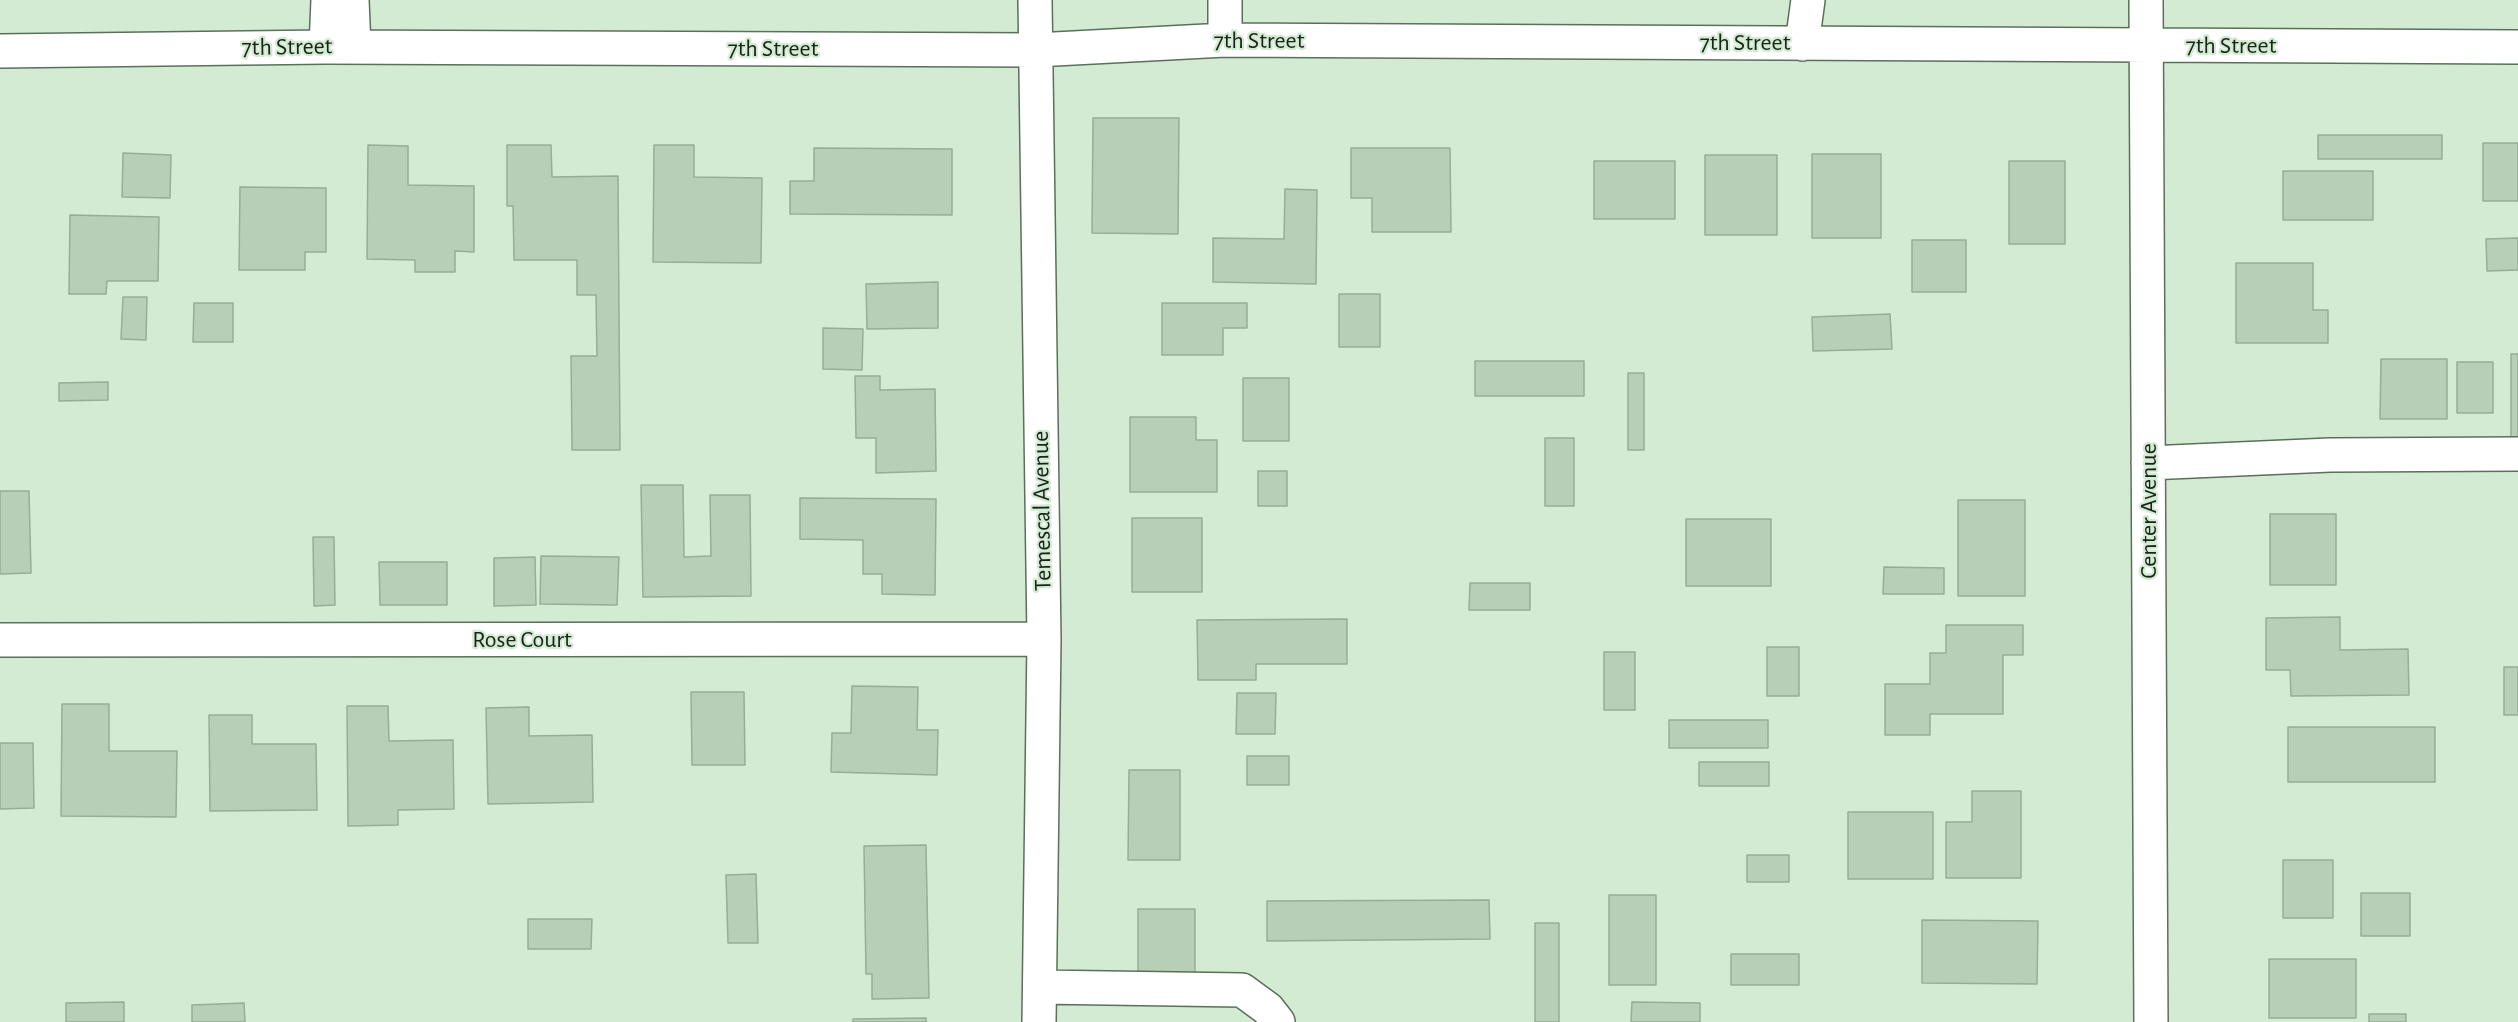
<!DOCTYPE html>
<html>
<head>
<meta charset="utf-8">
<style>
  body { margin:0 }
  canvas { display:block; background:#d2ebd2 }
</style>
</head>
<body>
<canvas width="2518" height="1022"></canvas>
<script>
const g = document.querySelector('canvas').getContext('2d');
g.lineJoin = 'round';
function paint(path, color) { g.fillStyle = color; g.fill(path, 'evenodd'); }
function stroke(path, color, width, dash) { g.strokeStyle = color; g.lineWidth = width; g.lineCap = dash ? 'butt' : 'round'; g.setLineDash(dash || []); g.stroke(path); }
function write(font, color, halo, rows, align = 'center') {
  g.font = font + ' "Alegreya Sans",sans-serif'; g.lineWidth = 4.5; g.setLineDash([]); g.textBaseline = 'middle'; g.strokeStyle = halo; g.fillStyle = color; for (const [text, x, y, turn = 0] of rows) {
    g.save(); g.translate(x, y); g.rotate((+turn || 0) * Math.PI / 180); g.textAlign = isNaN(turn) ? turn : align; if (halo) g.strokeText(text, 0, 0); g.fillText(text, 0, 0); g.restore();
  }
}
const building = new Path2D(`
  M1093,118h86l-1,116 -86,-1z
  M2318,135h124v24h-124z
  M2483,143h35v58h-35z
  M368,145l40,1v39l66,1v66l-19,-1v21h-40v-12l-48,-1z
  M507,145h44l1,32 66,-1 2,274h-48l-1,-94h26l-1,-61h-19v-35h-63l-1,-54h-6z
  M654,145h40v32l68,1 -1,85 -108,-1z
  M814,148l138,1v66l-162,-1v-33h24z
  M1351,148h99l1,84h-79v-34h-21z
  M123,153l48,2 -1,43 -48,-1z
  M1812,154h69v84h-69z
  M1705,155h72v80h-72z
  M1594,161h81v58h-81z
  M2009,161h56v83h-56z
  M2283,171h90v49h-90z
  M240,187l86,1v64h-21v18h-66z
  M1285,189l32,1 -1,94 -103,-2v-44l71,1z
  M70,215l89,2 -1,64h-51l-1,13h-37z
  M2518,238v32l-31,1 -1,-32z
  M1912,240h54v52h-54z
  M2236,263h77v47h15v33h-92z
  M938,282v46l-71,1 -1,-45z
  M1339,294h41v53h-41z
  M123,297h24l-1,43 -25,-1z
  M194,303h39v39h-40z
  M1162,303h85v25h-24v27h-61z
  M1890,314l2,35 -79,2 -1,-34z
  M823,328l40,1 -1,41 -39,-1z
  M2511,354h7v85h-7z
  M2381,359h66v60h-67z
  M1475,361h109v35h-109z
  M2457,362h36v51h-36z
  M1628,373h16v77h-16z
  M855,376h25v14l55,-1 1,82 -60,2v-35h-20z
  M1243,378h46v63h-46z
  M108,382v18l-49,1v-18z
  M1130,417h66v23h21v52h-87z
  M1545,438h29v68h-29z
  M1258,471h29v35h-29z
  M641,485h42l1,72 27,-1 -1,-61h40l1,101 -108,1z
  M0,491h29l2,82 -31,1z
  M800,498l136,1 -1,96 -53,-1v-20h-19v-34l-63,-1z
  M1958,500h67v96h-67z
  M2270,514h66v71h-66z
  M1132,518h70v74h-70z
  M1686,519h85v67h-85z
  M313,537h21l1,68 -21,1z
  M541,556l78,1 -2,48 -77,-1z
  M535,557l1,48 -42,1v-48z
  M379,562h68v43h-67z
  M1884,567l60,1v26h-61z
  M1470,583h60v27h-61z
  M2340,617v33l68,-1 1,46 -118,1 -1,-26h-24v-52z
  M1347,619v45h-91v16h-58l-1,-60z
  M1946,625h77v30h-20v59h-73v21h-45v-51h45v-31h16z
  M1767,647h32v49h-32z
  M1604,652h31v58h-31z
  M2504,667h14v48h-14z
  M852,686l66,1 -1,43h21l-1,45 -106,-3 1,-39h19z
  M691,692h53l1,73h-53z
  M1237,693h39l-1,41h-39z
  M62,704h47v47h68l-1,66 -115,-1z
  M347,706h41l1,35 64,-1 1,69 -56,1v15l-50,1z
  M529,707v29l63,-1 1,67 -105,2 -2,-96z
  M209,715h43v29h64l1,66 -107,1z
  M1669,720h99v28h-99z
  M2288,727h147v55h-147z
  M0,743h33l1,65 -34,1z
  M1247,756h42v29h-42z
  M1699,762h70v24h-70z
  M1129,770h51v90h-52z
  M1972,791h49v87h-75v-56h26z
  M1848,812h85v67h-85z
  M926,845l3,153 -57,1v-25h-6l-2,-128z
  M1747,855h42v27h-42z
  M2283,860h50v58h-50z
  M756,874l2,69h-30l-2,-68z
  M2361,893h49v43h-49z
  M1609,895h47v90h-47z
  M1489,900l1,39 -223,2v-40z
  M1138,909h57v73h-57z
  M528,919h64l-1,30h-63z
  M1922,920l116,1 -1,63 -115,-1z
  M1535,923h24v99h-24z
  M1731,954h68v31h-68z
  M2269,959h87v59h-87z
  M124,1002v20h-58v-19z
  M1632,1002l68,1v19h-69z
  M244,1003l1,19h-53v-17z
  M2369,1014h37v8h-37z
  M926,1018v4h-73v-3z`);
const minor = new Path2D(`
  M352,0l2,47
  M1035,0l9,639 -5,383
  M1225,0v40
  M2146,0l5,1022
  M1802,44l6,-44
  M326,47l2,-47
  M0,51l326,-4 710,3 189,-10 1293,7
  M2148,463l182,-8 188,-1
  M0,640l1044,-1
  M1040,987l202,3 26,19 10,13`);
const streetNames = [
  ["7th Street",1259,41],
  ["7th Street",1745,43],
  ["7th Street",2231,46],
  ["7th Street",287,47,-1],
  ["7th Street",773,49],
  ["Temescal Avenue",1042,511,-91],
  ["Center Avenue",2149,511,-90],
  ["Rose Court",522,640]
];
paint(building, '#b7cfb7');
stroke(building, '#96ad96', 1.5);
stroke(minor, '#5a705b', 36);
stroke(minor, '#fff', 33);
write('24px', '#1a231a', '#d2ebd2', streetNames);
</script>
</body>
</html>
